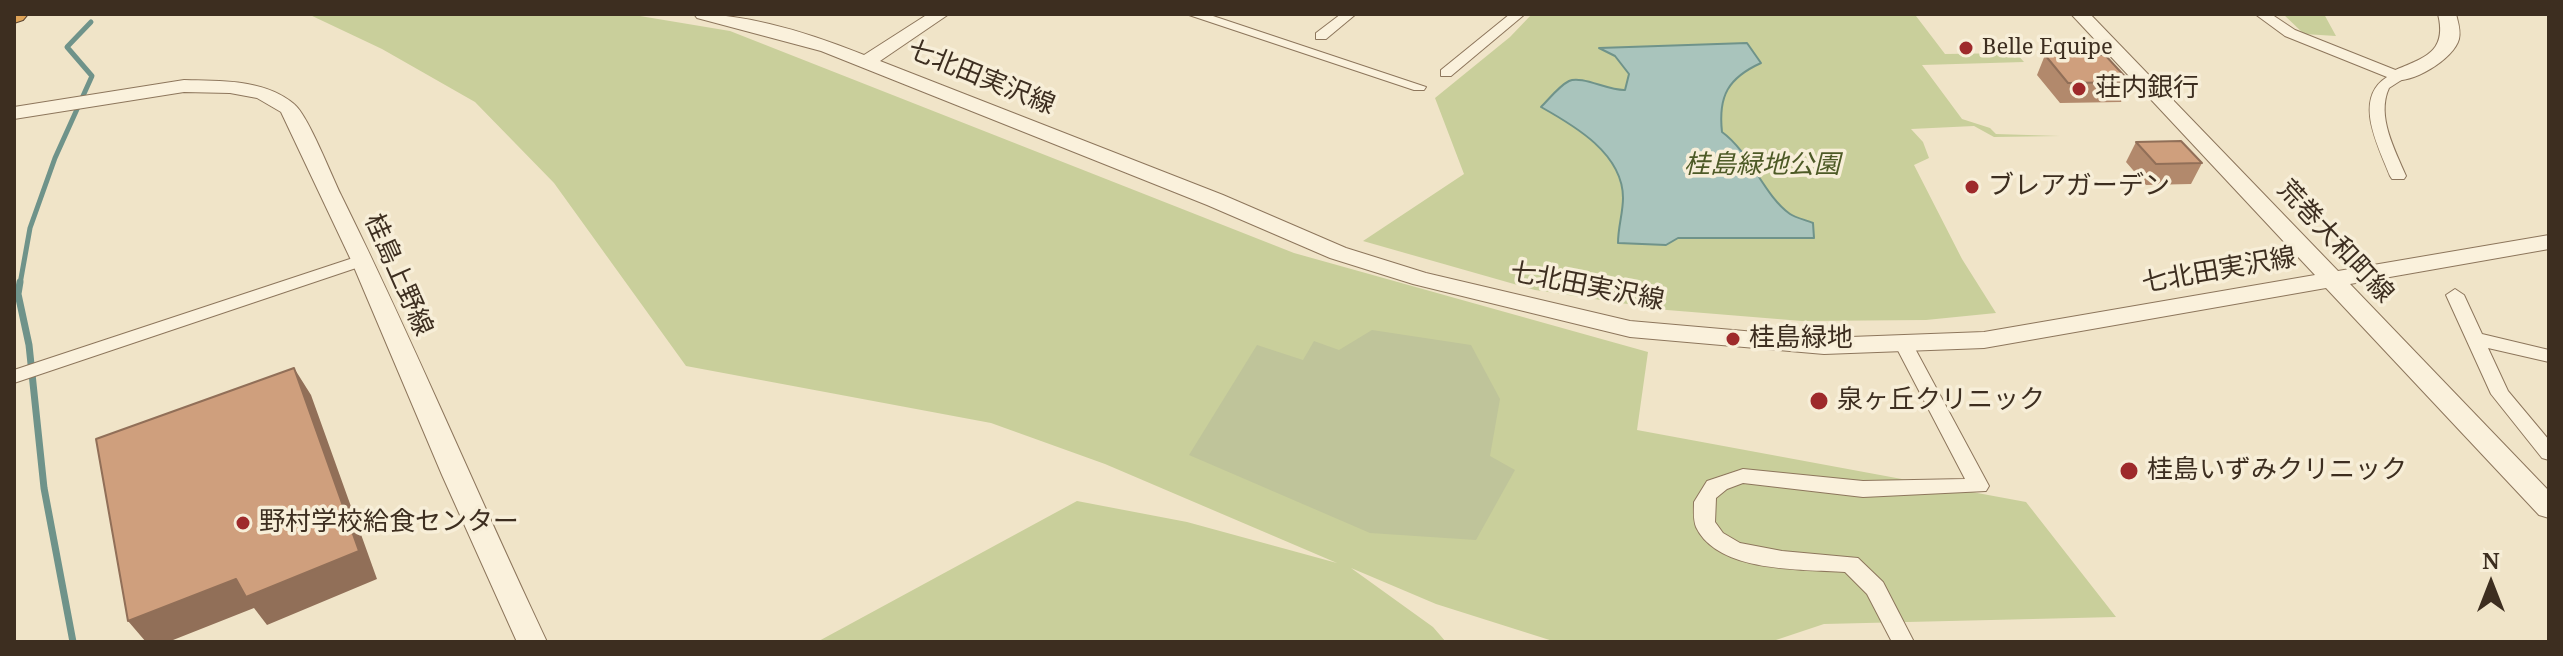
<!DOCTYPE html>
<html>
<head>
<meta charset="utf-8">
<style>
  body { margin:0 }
  #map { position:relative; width:2563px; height:656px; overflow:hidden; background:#f0e4c8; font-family:"Noto Serif",serif }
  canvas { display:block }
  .frame { position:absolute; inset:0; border:16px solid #3d2e20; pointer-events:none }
  .north { position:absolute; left:2451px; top:544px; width:80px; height:80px; -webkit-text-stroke:6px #f7eed8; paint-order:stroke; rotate:0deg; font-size:22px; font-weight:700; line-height:32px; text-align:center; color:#3d2e20 }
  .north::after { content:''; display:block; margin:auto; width:28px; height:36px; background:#3d2e20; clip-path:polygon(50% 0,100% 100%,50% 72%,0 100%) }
</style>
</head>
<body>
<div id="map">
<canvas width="2563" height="656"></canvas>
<div class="frame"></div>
<div class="north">N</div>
</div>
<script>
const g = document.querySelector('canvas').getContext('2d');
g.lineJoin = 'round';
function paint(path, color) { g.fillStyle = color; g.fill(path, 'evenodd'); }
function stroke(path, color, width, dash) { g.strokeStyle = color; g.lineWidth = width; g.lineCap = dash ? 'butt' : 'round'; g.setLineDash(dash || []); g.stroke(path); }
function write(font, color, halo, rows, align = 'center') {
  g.font = font + ' "Noto Serif","Noto Sans JP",serif'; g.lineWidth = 7; g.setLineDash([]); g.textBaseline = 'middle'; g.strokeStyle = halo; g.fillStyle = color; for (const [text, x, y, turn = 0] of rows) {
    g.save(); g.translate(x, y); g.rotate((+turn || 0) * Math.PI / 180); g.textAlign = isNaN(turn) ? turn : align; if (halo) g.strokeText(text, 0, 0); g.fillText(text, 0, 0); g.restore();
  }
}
const green = new Path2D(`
  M308,14h320l102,17 564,222 354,99 -11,78 389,72 90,115 -292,7 -54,18h-214l-120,-38 -85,-36 82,59 13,15h-629l260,-141 110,21 150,41 -232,-99 -114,-41 -305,-57 -132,-183 -79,-81 -93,-53z
  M1532,14h473l-89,2 29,38 71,-1 8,9 -102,3 40,54 28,9 6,6 64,2 -66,1 -20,-11 -63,3 12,13 6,16 -15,7 48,94 34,54 -70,7 -124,1 -135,-11 -132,-20 -172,-49 101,-67 -29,-76 75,-61z
  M2283,14h41l12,22 -32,-2z`);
const cemetery = new Path2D(`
  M1372,330l99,15 29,54 -10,57 25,14 -39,70 -106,-7 -181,-78 68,-110 46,15 11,-19 25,9z`);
const water = new Path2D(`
  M1747,43l14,20c-33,15 -43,33 -39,69 28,20 42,64 68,82 6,4 16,6 23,9l1,15h-136l-12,7 -48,-2c0,-16 5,-30 5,-45 0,-44 -48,-72 -82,-91 8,-8 18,-21 28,-26 12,-6 40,10 56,9l4,-16 -14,-18 -16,-8z`);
const streamFar1 = new Path2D(`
  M20,284l10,-56 25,-70 37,-82 -25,-29 24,-25`);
const stream = new Path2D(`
  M20,282l-2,12 11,51 15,143 29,154`);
const minor = new Path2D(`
  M1186,14h21l219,73 -2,3h-10z
  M1341,14h15l-30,25h-10v-6z
  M1510,14h15l-74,62h-10v-6z
  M2255,14h16l24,16 108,43v6l-14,9c-13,28 6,62 17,88l-2,3h-12l-2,-3c-11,-29 -38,-77 -3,-99l-102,-41z
  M362,255l9,5 -3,4 -354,119v-13z
  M2455,289l9,6 18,39 67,16v12l-61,-14 20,43 41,49v20l-7,-2 -51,-64 -45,-99z
  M1903,337l9,6 77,143 -3,5 -123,6 -120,-14 -16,6 -11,9 -1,24 8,11 17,10 42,8 76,7 25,24 31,60h-22l-25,-48 -22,-22c-44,-3 -127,1 -149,-45 -3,-8 -2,-17 -2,-25l13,-21 36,-12 120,12 102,-2 -71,-136z`);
const tertiary = new Path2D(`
  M694,14c56,0 118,20 170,41l64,-41h21l-69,47 343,134 123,53 80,25 204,48 194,17 160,-6 331,-57 -244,-261h19l248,257 211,-36v14l-199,35 199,207v27l-10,-3 -213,-227 -342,60 -160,6 -194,-17 -217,-53 -83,-26 -123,-53 -386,-154 -124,-33z
  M2438,14h18c2,8 5,17 3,25 -5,20 -48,46 -68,41l-3,-4 3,-4c31,-14 57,-18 47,-58z
  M184,80c37,1 80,-1 110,24 14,11 38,73 47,91 73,147 136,299 206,447h-30l-75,-167 -91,-215 -70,-148 -24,-14 -27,-5 -46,-1 -170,27v-12z`);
const motorway = new Path2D(`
  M14,14h14l-5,6 -9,3z`);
const wall = new Path2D(`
  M2045,55l85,27 -9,20 -61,1 -23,-28z
  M2136,142l66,21 -11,21 -45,1 -20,-23z`);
const shadedWall = new Path2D(`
  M294,368l17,27 66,184 -110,46 -13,-17 -86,34h-22l-18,-21 108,-42z`);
const building = new Path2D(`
  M2045,55h60l25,27 -62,1z
  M2181,141l21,22 -46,1 -20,-22z
  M294,368l65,183 -113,46 -10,-18 -108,42 -32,-182z`);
const markers = [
  [1966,48,8,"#9e2a2b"],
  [2079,89,8,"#9e2a2b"],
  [1972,187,8,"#9e2a2b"],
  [1733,339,8,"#9e2a2b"],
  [1819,401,10,"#9e2a2b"],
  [2129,471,10,"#9e2a2b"],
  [243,523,8,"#9e2a2b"]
];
const farPoinames = [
  ["Belle Equipe",1982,48]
];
const streetNames = [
  ["七北田実沢線",981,78,22],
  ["荒巻大和町線",2335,242,47],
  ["七北田実沢線",2219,271,-10],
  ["桂島上野線",398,275,66],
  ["七北田実沢線",1587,287,11]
];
const poiNames = [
  ["荘内銀行",2095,89],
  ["ブレアガーデン",1988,187],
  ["桂島緑地",1749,339],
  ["泉ヶ丘クリニック",1837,401],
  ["桂島いずみクリニック",2147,471],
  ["野村学校給食センター",259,523]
];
const parkNames = [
  ["桂島緑地公園",1762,166]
];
paint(green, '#c9cf9b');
paint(cemetery, '#bfc49a');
paint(water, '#a9c4bc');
stroke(water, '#6f938a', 2);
stroke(streamFar1, '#6f938a', 5);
stroke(stream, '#6f938a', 7);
stroke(minor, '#8d765c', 2);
stroke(tertiary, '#8d765c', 2);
stroke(motorway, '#5b4430', 2);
paint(minor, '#faf1dc');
paint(tertiary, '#faf1dc');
paint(motorway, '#e0a458');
paint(wall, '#b2896c');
paint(shadedWall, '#916f58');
paint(building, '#cf9f7d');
stroke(building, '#916f58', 2);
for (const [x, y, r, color] of markers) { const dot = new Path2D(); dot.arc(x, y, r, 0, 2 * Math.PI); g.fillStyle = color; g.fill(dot); stroke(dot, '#f7eed8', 3); }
write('22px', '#3d2e20', '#f7eed8', farPoinames, 'left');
write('26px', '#3d2e20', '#f7eed8', streetNames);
write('26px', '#3d2e20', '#f7eed8', poiNames, 'left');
write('italic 26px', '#4d5a26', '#f7eed8', parkNames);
</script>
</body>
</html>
